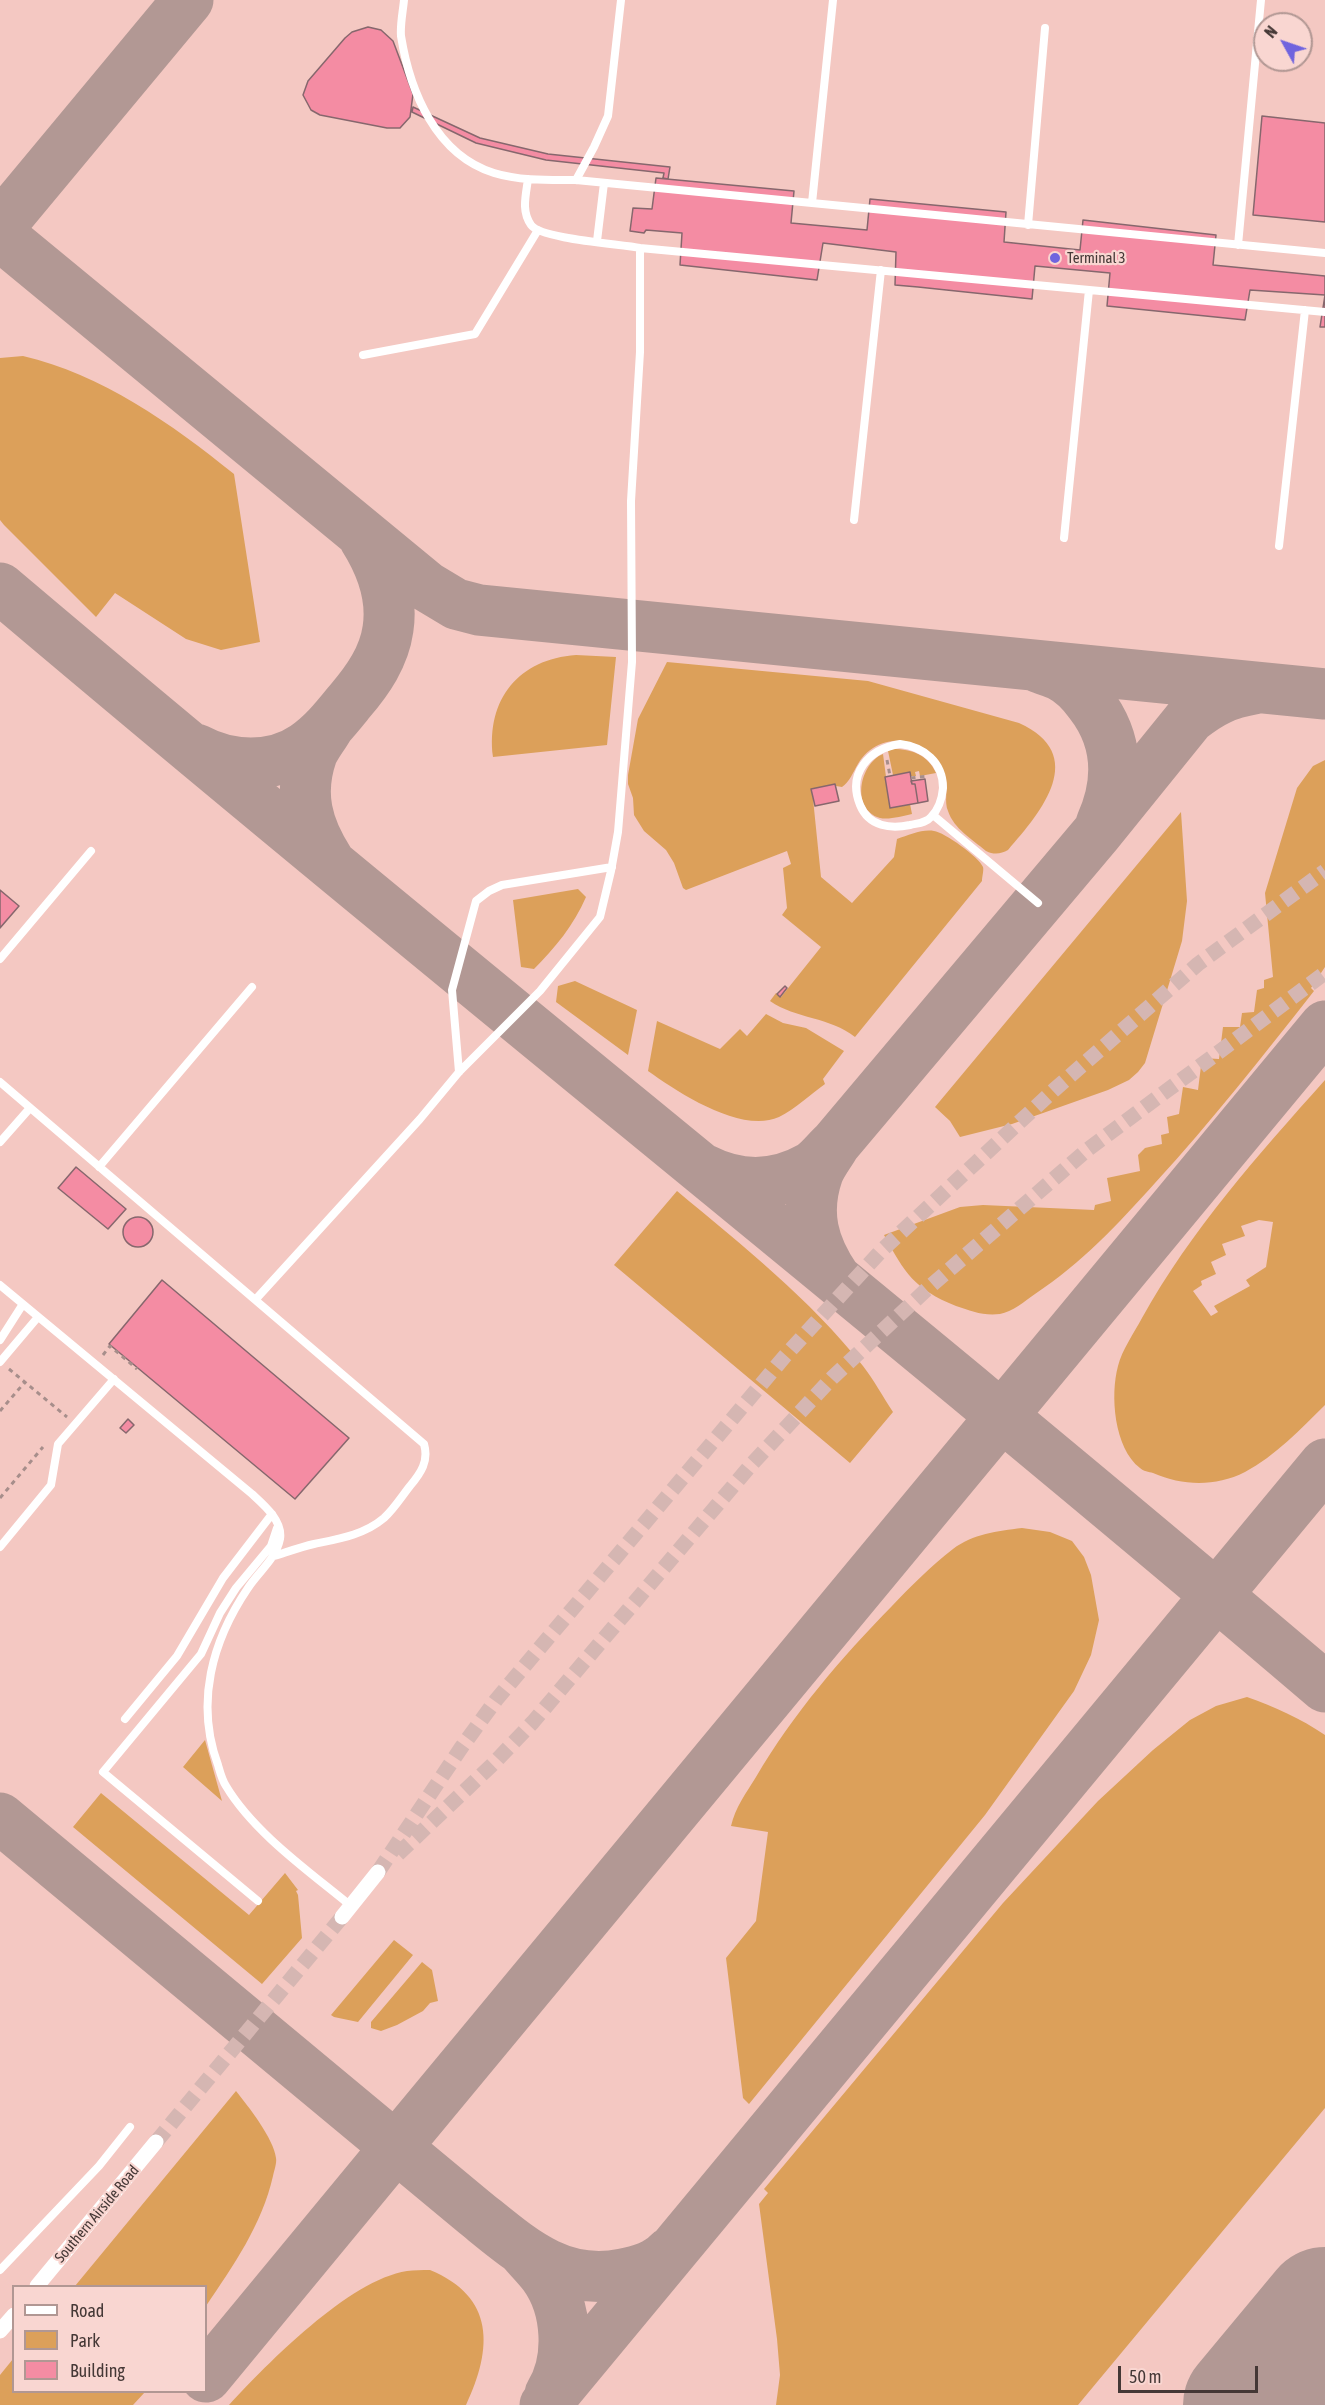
<!DOCTYPE html>
<html>
<head>
<meta charset="utf-8">
<style>
  body { margin:0 }
  #map { position:relative; width:1325px; height:2405px; overflow:hidden; background:#f9d6d1; font-family:"Asap Condensed",sans-serif }
  canvas { display:block }
  .legend { position:absolute; left:12px; top:2285px; width:195px; height:108px; box-sizing:border-box; background:#f9d6d1; border:2px solid #b19793; margin:0; padding:8px 10px; list-style:none; font-size:18px; color:#453836 }
  .legend li { display:flex; align-items:center; gap:12px; height:30px }
  .legend b { width:30px; border:2px solid #b19793 }
  .north { position:absolute; left:1253px; top:12px; width:60px; height:60px; box-sizing:border-box; background:#f9d6d1; border:2px solid #b19793; border-radius:50%; rotate:310deg; font-size:16px; font-weight:700; line-height:24px; text-align:center; color:#453836 }
  .north::after { content:''; display:block; margin:auto; width:21px; height:27px; background:#7064de; clip-path:polygon(50% 0,100% 100%,50% 72%,0 100%) }
  .scale { position:absolute; left:1118px; top:2366px; width:140px; height:27px; box-sizing:border-box; border:3px solid #453836; border-top:0; padding-left:8px; font-size:18px; line-height:21px; white-space:nowrap; color:#453836; -webkit-text-stroke:4px #f9d6d1; paint-order:stroke }
</style>
</head>
<body>
<div id="map">
<canvas width="1325" height="2405"></canvas>
<ul class="legend">
<li><b style="height:8px;background:#fff"></b>Road</li>
<li><b style="height:16px;background:#dca05a"></b>Park</li>
<li><b style="height:16px;background:#f48ca3"></b>Building</li>
</ul>
<div class="north">N</div>
<div class="scale">50 m</div>
</div>
<script>
const g = document.querySelector('canvas').getContext('2d');
g.lineJoin = 'round';
function paint(path, color) { g.fillStyle = color; g.fill(path, 'evenodd'); }
function stroke(path, color, width, dash) { g.strokeStyle = color; g.lineWidth = width; g.lineCap = dash ? 'butt' : 'round'; g.setLineDash(dash || []); g.stroke(path); }
function write(font, color, halo, rows, align = 'center') {
  g.font = font + ' "Asap Condensed",sans-serif'; g.lineWidth = 4.5; g.setLineDash([]); g.textBaseline = 'middle'; g.strokeStyle = halo; g.fillStyle = color; for (const [text, x, y, turn = 0] of rows) {
    g.save(); g.translate(x, y); g.rotate((+turn || 0) * Math.PI / 180); g.textAlign = isNaN(turn) ? turn : align; if (halo) g.strokeText(text, 0, 0); g.fillText(text, 0, 0); g.restore();
  }
}
const built = new Path2D(`
  M0,0h1325v2405h-1325zM1265,24h36v36h-36zM14,2286h192v106h-192z`);
const green = new Path2D(`
  M23,356c78,18 149,68 211,118l26,168 -39,8 -35,-11 -71,-46 -19,24 -92,-92 -4,-5v-162z
  M576,655l40,2 -9,88 -114,12c-7,-58 26,-98 83,-102z
  M667,662l201,19 151,42c70,32 23,88 -11,127 -7,4 -14,5 -22,1 -14,-12 -32,-22 -38,-40 -4,-9 0,-22 -2,-32 -8,-32 -45,-49 -73,-31 -18,11 -18,30 -31,39l-6,-1 -1,-2 -23,5 9,88 31,26 42,-46 3,-18c12,-4 25,-10 37,-8 10,1 45,26 49,36 1,3 -1,10 -1,14l-127,156c-25,-20 -59,-18 -85,-36l6,-8 5,4 40,-50 -39,-32 5,-7 -4,-40 8,-4 -4,-13 -101,39 -3,-2 -9,-25 -8,-13 -22,-19 -10,-16 -1,-17 -5,-14v-9l10,-56z
  M893,749c19,0 35,6 43,24l-16,3 -1,-5 -4,1 1,4h-6l-1,-3 -16,2 -5,-24z
  M883,754l7,53 20,-3 2,10c-10,2 -23,6 -32,4 -30,-9 -20,-55 3,-64z
  M1325,760v207l-14,21 3,3c-51,65 -103,131 -159,192 -37,41 -73,80 -120,111 -10,7 -23,18 -35,20 -17,2 -29,-3 -44,-8 -42,-17 -51,-33 -72,-71l76,-28 23,-2 111,5 1,-5 16,-4 -4,-23 33,-7 -2,-16 7,-7 17,-4 -1,-9 8,-2 -2,-16 12,-3 4,-27 15,3 4,-32 17,1 4,-32h17l2,-14 12,-1 3,-22 7,-2v-8l9,-3 -8,-84 32,-105 16,-22z
  M1181,812l6,89 -5,40 -37,122 -7,9 -9,8 -21,10 -96,34 -52,13 -10,-16 -15,-14z
  M578,889l8,8c-12,28 -31,51 -52,72l-13,-2 -8,-67z
  M575,981l62,29 -9,45 -72,-53 2,-16z
  M766,1014l17,9 23,5 38,23 -21,28 2,5c-14,10 -30,25 -46,33 -38,17 -100,-24 -131,-46l9,-50 63,28 20,-20 7,7z
  M1325,1080v325c-24,24 -50,51 -80,67 -30,15 -62,14 -92,1 -4,-1 -10,-2 -13,-5 -26,-20 -30,-73 -22,-102 4,-16 16,-33 24,-48 49,-88 117,-164 183,-238zM1259,1220l14,2 -7,45 -20,13 4,6 -36,20 4,6 -7,4 -18,-25 9,-6 -1,-4 15,-7 -5,-12 15,-7 -4,-11 23,-8 -4,-10z
  M677,1191c65,54 133,108 186,175 11,14 20,31 30,46l-43,51 -236,-198z
  M1022,1528l28,4 22,9 12,16 7,18 8,45 -8,35 -17,36 -89,124 -236,289 -6,-6 -17,-140 30,-37 12,-89 -37,-6c4,-18 15,-33 25,-49 37,-63 85,-119 136,-171 19,-20 39,-40 61,-57 20,-15 44,-18 69,-21z
  M1247,1697c28,10 53,21 78,38v373l-247,297h-302l4,-30 -3,-36 -18,-135 9,-11 -4,-4 239,-286 95,-102 55,-51 37,-30 26,-14z
  M205,1740l17,61 -39,-34z
  M101,1793l148,122 36,-42 13,17 -2,1 2,4 4,43 -40,46 -189,-157z
  M394,1940l19,15 -55,67 -24,-5 -3,-2z
  M422,1962l10,8 6,31 -8,2 -7,8 -26,14 -16,6 -10,-3v-6z
  M236,2091c12,15 38,48 40,67 1,5 -2,13 -3,18 -11,49 -40,90 -67,130v-20h-131z
  M430,2270c65,27 63,78 36,135h-237c39,-42 120,-125 178,-134 7,-1 15,-1 23,-1z
  M13,2359l1,33h131l-12,13h-133v-30z`);
const taxiway = new Path2D(`
  M0,226l188,-226
  M0,235l426,351 30,18 23,6 846,84
  M0,588c438,371 888,727 1325,1099
  M1038,667c7,3 14,5 21,8 12,6 23,17 31,28 29,37 30,79 11,121
  M329,726c-5,9 -13,19 -17,28 -14,40 -5,73 17,107
  M196,749c33,18 77,20 109,-2 18,-12 32,-30 45,-46 18,-21 34,-44 38,-72 5,-33 -7,-64 -24,-91
  M703,1169c35,18 73,18 108,-2 9,-6 16,-16 24,-23
  M836,1279c-23,-33 -32,-66 -18,-106 4,-10 12,-20 17,-29l262,-311 93,-115c22,-17 36,-24 64,-29
  M0,1818l474,394c46,37 86,75 149,62 16,-3 34,-8 46,-21
  M523,2251c7,8 15,16 21,24 24,33 27,85 6,119
  M206,2377c372,-451 745,-901 1119,-1351
  M545,2405l780,-941`);
const runway = new Path2D(`
  M1246,2405l79,-95`);
const building = new Path2D(`
  M368,27l13,3 12,11 20,53 -3,23 -10,11h-13l-67,-13 -9,-5 -8,-15 5,-14 37,-43 7,-6z
  M413,107l67,31 68,16 122,13 -2,12 -5,-1 1,-5 -118,-13 -70,-17 -64,-31z
  M1262,116l63,7v99l-72,-7z
  M656,178l138,13 -3,32 76,7 3,-31 136,13 -2,30 76,8 3,-30 133,15 -3,30 112,11v51h-5l5,-32 -75,-5 -5,30 -138,-14 3,-33 -75,-7 -3,33 -114,-12 -23,-2 1,-33 -73,-9 -6,37 -137,-15 2,-32 -36,-3 -2,3 -14,-2 3,-23 19,1z
  M910,772l2,12h3l3,19 -28,5 -5,-31z
  M925,779l3,22 -10,2 -3,-19h-3l-1,-3z
  M835,784l4,17 -24,5 -4,-17z
  M0,890l19,16 -19,22z
  M785,986l2,2 -7,9 -3,-3z
  M76,1167l50,42 -18,20 -50,-41z
  M123 1232a15 15 0 1 1 30 0a15 15 0 1 1-30 0Z
  M162,1280l187,158 -54,61 -186,-155z
  M128,1419l6,6 -8,8 -6,-5z`);
const minorTunnel = new Path2D(`
  M398,1854l95,-90 40,-42 218,-257 81,-87 94,-88 161,-140 238,-177
  M378,1872l83,-124 35,-48 289,-344 96,-105 173,-161 144,-126 127,-93
  M156,2142l186,-225`);
const path = new Path2D(`
  M887,760l3,16
  M911,778l17,-2
  M103,1355l7,-9 27,23
  M9,1369l58,48
  M0,1411l25,-29
  M0,1498l43,-51`);
const service = new Path2D(`
  M404,0c-1,11 -4,25 -3,36 9,56 35,119 93,137 26,8 55,7 82,7l749,73
  M528,179c-2,16 -7,32 3,46 10,14 89,19 109,23l685,64
  M576,180l18,-33 14,-31 13,-116
  M812,203l21,-203
  M1028,225l17,-197
  M597,241l7,-58
  M1238,245l23,-245
  M363,355l112,-21 63,-104
  M854,520l27,-250
  M1064,538l25,-248
  M1279,546l26,-236
  M900,744c24,3 43,18 43,44 -1,11 -4,21 -12,29 -5,6 -13,6 -21,8 -19,4 -41,2 -50,-20 -13,-32 9,-56 40,-61z
  M933,815l105,88
  M0,959l91,-108
  M459,1072l-7,-82 24,-89 13,-10 13,-6 110,-18
  M0,1082l424,362c5,17 -3,29 -14,42 -8,10 -16,23 -26,32 -20,17 -46,21 -70,26 -13,3 -27,8 -40,12
  M0,1142l30,-34
  M99,1167l153,-180
  M0,1285l252,209c12,11 31,27 28,45 -4,20 -21,32 -32,49 -36,53 -53,115 -30,177 2,7 4,15 8,21 28,47 84,86 125,120
  M256,1299l164,-180 39,-47 81,-81 60,-74 11,-46 7,-39 14,-170 -1,-161 9,-149v-104
  M0,1340l23,-36
  M0,1362l38,-45
  M0,1547l51,-62 7,-41 56,-65
  M125,1719l52,-63 46,-78 49,-64
  M258,1901l-155,-129 98,-118 19,-41 16,-25 35,-42 6,-18
  M0,2270l99,-104 31,-39`);
const minor = new Path2D(`
  M342,1917l36,-45
  M37,2286l119,-144
  M0,2331l14,-16`);
const markers = [
  [1055,258,6,"#7064de"]
];
const poiNames = [
  ["Terminal 3",1067,258]
];
const streetNames = [
  ["Southern Airside Road",97,2214,-50]
];
paint(built, '#f4c8c2');
paint(green, '#dca05a');
stroke(taxiway, '#b29894', 51);
stroke(runway, '#b29894', 126);
paint(building, '#f48ca3');
stroke(building, '#86676d', 1.5);
stroke(minorTunnel, '#d5b6b2', 15, [15, 8]);
stroke(path, '#a78e8b', 3, [4.5, 4.5]);
stroke(service, '#fff', 8);
stroke(minor, '#fff', 15);
for (const [x, y, r, color] of markers) { const dot = new Path2D(); dot.arc(x, y, r, 0, 2 * Math.PI); g.fillStyle = color; g.fill(dot); stroke(dot, '#f9d6d1', 2); }
write('15px', '#453836', '#f9d6d1', poiNames, 'left');
write('15px', '#453836', '#f9d6d1', streetNames);
</script>
</body>
</html>
